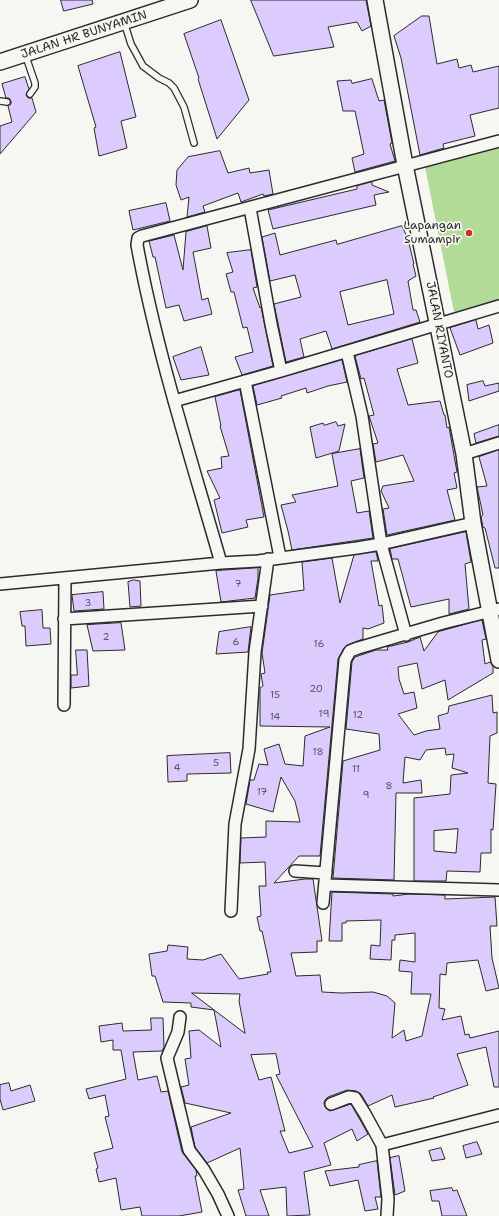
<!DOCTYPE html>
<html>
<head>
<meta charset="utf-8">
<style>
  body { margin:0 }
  canvas { display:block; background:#f6f6f2 }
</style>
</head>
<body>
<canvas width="499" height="1216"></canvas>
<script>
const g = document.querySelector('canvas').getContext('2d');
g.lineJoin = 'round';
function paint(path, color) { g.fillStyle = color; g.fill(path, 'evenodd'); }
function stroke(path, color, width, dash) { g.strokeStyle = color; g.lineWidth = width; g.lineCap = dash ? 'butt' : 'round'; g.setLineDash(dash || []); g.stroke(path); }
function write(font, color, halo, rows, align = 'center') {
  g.font = font + ' "Shantell Sans",sans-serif'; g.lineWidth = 3.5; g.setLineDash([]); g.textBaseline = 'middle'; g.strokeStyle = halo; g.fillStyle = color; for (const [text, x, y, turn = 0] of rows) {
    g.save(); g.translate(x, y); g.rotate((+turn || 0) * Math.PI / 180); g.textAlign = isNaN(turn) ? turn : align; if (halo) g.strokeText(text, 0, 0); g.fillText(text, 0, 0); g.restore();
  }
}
const green = new Path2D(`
  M499,146v153l-45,13 -29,-145z`);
const building = new Path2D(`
  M61,0h31l1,4 -29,7z
  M251,0h115l5,26 -9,5 -5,-9 -29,5 6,20 -60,9z
  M422,16h7l8,48 20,-5 2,9 12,-3 2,7 26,-6v42l-29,7 5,21 -32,8 1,4 -24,7 -19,-97 -7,-22z
  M221,20l28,80 -32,39 -19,-60 1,-1 -15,-44z
  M120,52l16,65 -15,4 6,27 -28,8 -5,-28 2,-1 -18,-61z
  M25,77l4,12 -3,6 2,3h4l4,14 -36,42v-28l12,-4 -4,-16 3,-2v-3l-2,-3h-3l-4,-14z
  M372,79l7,22 5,-1 8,43 -2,1 5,17 -40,11 -3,-14 12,-4 -9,-43h-12l-6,-30 14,-1 1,3z
  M220,151l8,22 21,-5 1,5 19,-3 4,24 -9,2 -1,-2 -22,8 -3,-9 -35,13 2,6 -18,5 2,-20 -8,3 -5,-15 1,-15 11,-13z
  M372,182v3l17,7 -15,3 2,10 -103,24 -5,-19 89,-21v-3z
  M166,203l4,18 -37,9 -4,-19z
  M207,226l4,22 -18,4 9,48 6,-2 4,16 -28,7 -5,-16 -13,3 -11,-51h-2l-4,-16 25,-6 9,35 3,-38z
  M402,226l6,13 6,25h-1l3,12 -8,5 5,29h3l4,12 -88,27 -6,-18 -26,8 4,18 -18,5 -12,-58 27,-7 -6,-22 -25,6 -8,-44 13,-4 5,22 56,-15 1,4zM387,280l7,34 -46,11 -8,-33z
  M251,250l6,37 -4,1 7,20 1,-1 12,59 -31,9 -7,-18 18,-5 -6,-25 -4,1 -9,-36h-3l-5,-18 7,-2 -6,-19z
  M476,320l2,9 11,-4 4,18 -33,12 -10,-27z
  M412,339l6,24 -21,6 11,36 32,-4 4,14h1l2,13 2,-1 8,45 -3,1 3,15 -10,2 8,30 -68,15 -4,-26 6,-1 -8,-17 2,-5 31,-5 -11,-26 -27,7 -3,-18 5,-1 -9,-27 5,-1 -10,-37 -3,1 -6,-23z
  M201,347l8,28 -28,5 -8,-23z
  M342,360l5,22 -19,4 -21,7 -1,-5 -25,8 1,2 -25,7 -4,-19z
  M483,381l2,5 14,-3v8l-30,10 -2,-16z
  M240,390l24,127 -18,3 2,7 -26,6 -8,-33 6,-2 -13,-27 15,-3 -1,-11 8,-1 -9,-30h1l-6,-29z
  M336,422l2,4 7,-2 -6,27 -23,7 -6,-31 13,-4 1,2z
  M499,425v11l-23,7 -2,-9z
  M360,449l4,29 -13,3 6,32 12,-2 4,27 -81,12 -4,-19 -7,-26 15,-3 -4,-7 46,-9 -6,-32z
  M499,450v118h-4l-10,-40 -2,-1 -2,-10 2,-2 -6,-28 10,-1 -8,-29z
  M466,532l5,30 -6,2 4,45 -20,5v-15l-38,8 -13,-48h-6l-2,-10z
  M376,552l2,9h-7l8,45 3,-1 2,18 -16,6 -5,-1v11l-16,6 -3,3 -6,11 -18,197h-21l-25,27 31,-4h8l9,62h-5v11l-26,1 5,23 24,-1 2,17 19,1 32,-1 14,4 8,7 -3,35 12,-8 2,11 16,-5 9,-42h-20l1,-22 -13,-1 1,-11 15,2v-29l-20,2v5h-3l-1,20 -21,-1 1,-14 9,1 1,-26 -35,1v2h-4v18h-13l3,-49 61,2v2l16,-2 36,1v4l50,-2 2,29h-7l2,32 7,30 -13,3 -8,-31 -31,3 -1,12 -6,-1 -1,34 6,1 -3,11 19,-4 4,19 4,-1 1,4 29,-7v56h-5l-8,-40 -29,7 11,31 -35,12 1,1 -39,9 -3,-12 -24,11 -7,-12 -5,-3 -9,-1 -19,7 -3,3 -1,3 1,4 5,4 21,-7 17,30 -11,7 -5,-12 -28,14 7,22 -27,7 6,43 -23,1 -1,-29 -26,3 9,26h-23l-8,-26 6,-1 -4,-41 -33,15 -12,-16 -4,-20 40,-14 -46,-10 -4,-16 8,-2 -4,-26 6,-1 -2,-27 10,-1 22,17 -7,-37 -23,-3v-4l-28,-1 -8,-26h-3l-3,-22 18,-3 1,-6 20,2 -1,12 16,1 18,-6 18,25 29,-5 -1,-2h4l-9,-41h-2l-3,-14 4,-1 -2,-30h7l-1,-24 -25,1 1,-25 25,-1v-16l34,1 -5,-21 -14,-24 -8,35 -27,-8 4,-24h4l5,-16 9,1 -4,-16 15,-5 6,20 18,2 2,-30 25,-9 -70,-1v-38l3,-2 -2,-12 4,-1 -3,-20 8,-58 34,-5 -2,-28 30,-4 8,45 14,-48zM192,993l48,1 -1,7 6,32zM276,1054l4,20 -4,1 37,72 -24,6 -9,-22h5l-14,-54 -12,3 -8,-25z
  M258,568v10l-3,20 -34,4 -5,-31z
  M134,580l6,1 1,25 -11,1 -2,-25z
  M103,592l1,17 -30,2 -2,-16z
  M42,610l1,18h7l1,16 -25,2 -1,-20h-3l-2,-14z
  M482,620l4,19 -4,1 3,24 5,-2 3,4v7l-45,27 -3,-20 -23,9 -5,-26 -19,4 1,12 5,15 10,-2 3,16 -19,6 16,21 12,-4 14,-2 -2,-13 10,-3 1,-7 43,-11 1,18 4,-1v21l-7,3 -2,47 8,1 -3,46 -2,-1v24h-10l-1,19 -33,-1 -1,10h-32v-83l36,-4 1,-19 17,-2 -16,-5 2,-14 -8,1 -1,-7 -19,2 -6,10 -15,-3 -2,26 18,-3 1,13h-26l-2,87 -61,-2 10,-117 37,-11 -1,-16 -33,-5 6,-67 3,-5 21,-7h12l-1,-3 21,-5 12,-5 4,14 14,-19zM458,829l-2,24 -22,-2v-20z
  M121,623l4,27 -32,1 -6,-26z
  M251,627l-3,25 -32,2 3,-22z
  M76,650h11l2,36 -18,2v-13h6z
  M230,753l1,20 -44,1v7l-19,1 -1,-26z
  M151,1018h12l1,29 -2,4 -29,1 5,28 19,-4 4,16 7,-1 14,61 14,18 1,6h-2l7,36 -23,4h-37l-2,-9 -19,3 -5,-32 -17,4 -3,-13 2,-1 -4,-15 19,-5 -8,-31 4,-1 -4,-21 -16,4 -3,-10 40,-10 -5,-29h-8v-10l-12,2 -2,-16 23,-3 1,8 28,-1z
  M9,1083l2,8 19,-6 5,16 -32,9 -3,-11v-14z
  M477,1142l5,12 -16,4 -3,-12z
  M441,1148l4,11 -13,2 -3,-10z
  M399,1156l6,35 -10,4 -5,-37z
  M377,1161l4,36h-6l3,12 -13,2 -7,-31 -28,6 -5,-15 34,-4v-2z
  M452,1188l1,3 4,-1 10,26h-25l-3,-15h-7l-2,-10z`);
const lane = new Path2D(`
  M124,22l7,22 12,22 16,12 10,5 5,5 10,19 10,36
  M25,54l10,29v4l-5,7
  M0,101l7,1`);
const street = new Path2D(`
  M250,208l21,116 10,47
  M347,352l15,64 19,128 25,91
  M245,381l35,176
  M174,401l107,-30 218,-65
  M464,454l35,-11
  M473,523l-92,21 -24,4 -99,13 -37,2c-30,-105 -64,-210 -84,-318l1,-7 4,-2 357,-95
  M0,584l221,-21
  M64,619l198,-13
  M64,705l1,-127
  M295,871l31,2
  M325,885l174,5
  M323,903l22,-243 5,-9 8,-3 85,-25 56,-14
  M231,911l4,-87 14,-75 6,-97 13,-93
  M180,1017l-2,15 -11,26 22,92 15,20 14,24 10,22
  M331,1104l18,-7 6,1 10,16 17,31
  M387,1216l1,-17 -6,-54 117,-30`);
const secondary = new Path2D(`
  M375,0l30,165 59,289 9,69 26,137
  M0,62l190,-62`);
const markers = [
  [469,233,4,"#c8321e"]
];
const numberNames = [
  ["7",238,584],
  ["3",88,603],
  ["2",106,637],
  ["6",236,642],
  ["16",319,644],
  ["20",316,689],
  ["15",275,695],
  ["19",324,714],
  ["12",358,715],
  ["14",275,717],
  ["18",318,752],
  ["5",216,763],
  ["4",177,768],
  ["11",356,769],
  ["8",389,786],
  ["17",262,792],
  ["9",366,795]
];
const streetNames = [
  ["JALAN HR BUNYAMIN",84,35,-18],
  ["JALAN RIYANTO",439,330,79]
];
const poiNames = [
  ["Lapangan",461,226],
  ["Sumampir",461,240]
];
paint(green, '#b2db98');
paint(building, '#dcccfe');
stroke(building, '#2b2b2b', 1);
stroke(lane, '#2b2b2b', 8);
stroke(street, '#2b2b2b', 14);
stroke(secondary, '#2b2b2b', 18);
stroke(lane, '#f6f6f2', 5.5);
stroke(street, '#f6f6f2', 11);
stroke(secondary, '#f6f6f2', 15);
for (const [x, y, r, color] of markers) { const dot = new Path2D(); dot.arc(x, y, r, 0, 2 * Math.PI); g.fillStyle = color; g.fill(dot); stroke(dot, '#f6f6f2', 1.5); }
write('10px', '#575360', null, numberNames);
write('12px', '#2b2b2b', '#f6f6f2', streetNames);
write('12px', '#2b2b2b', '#f6f6f2', poiNames, 'right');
</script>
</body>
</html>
